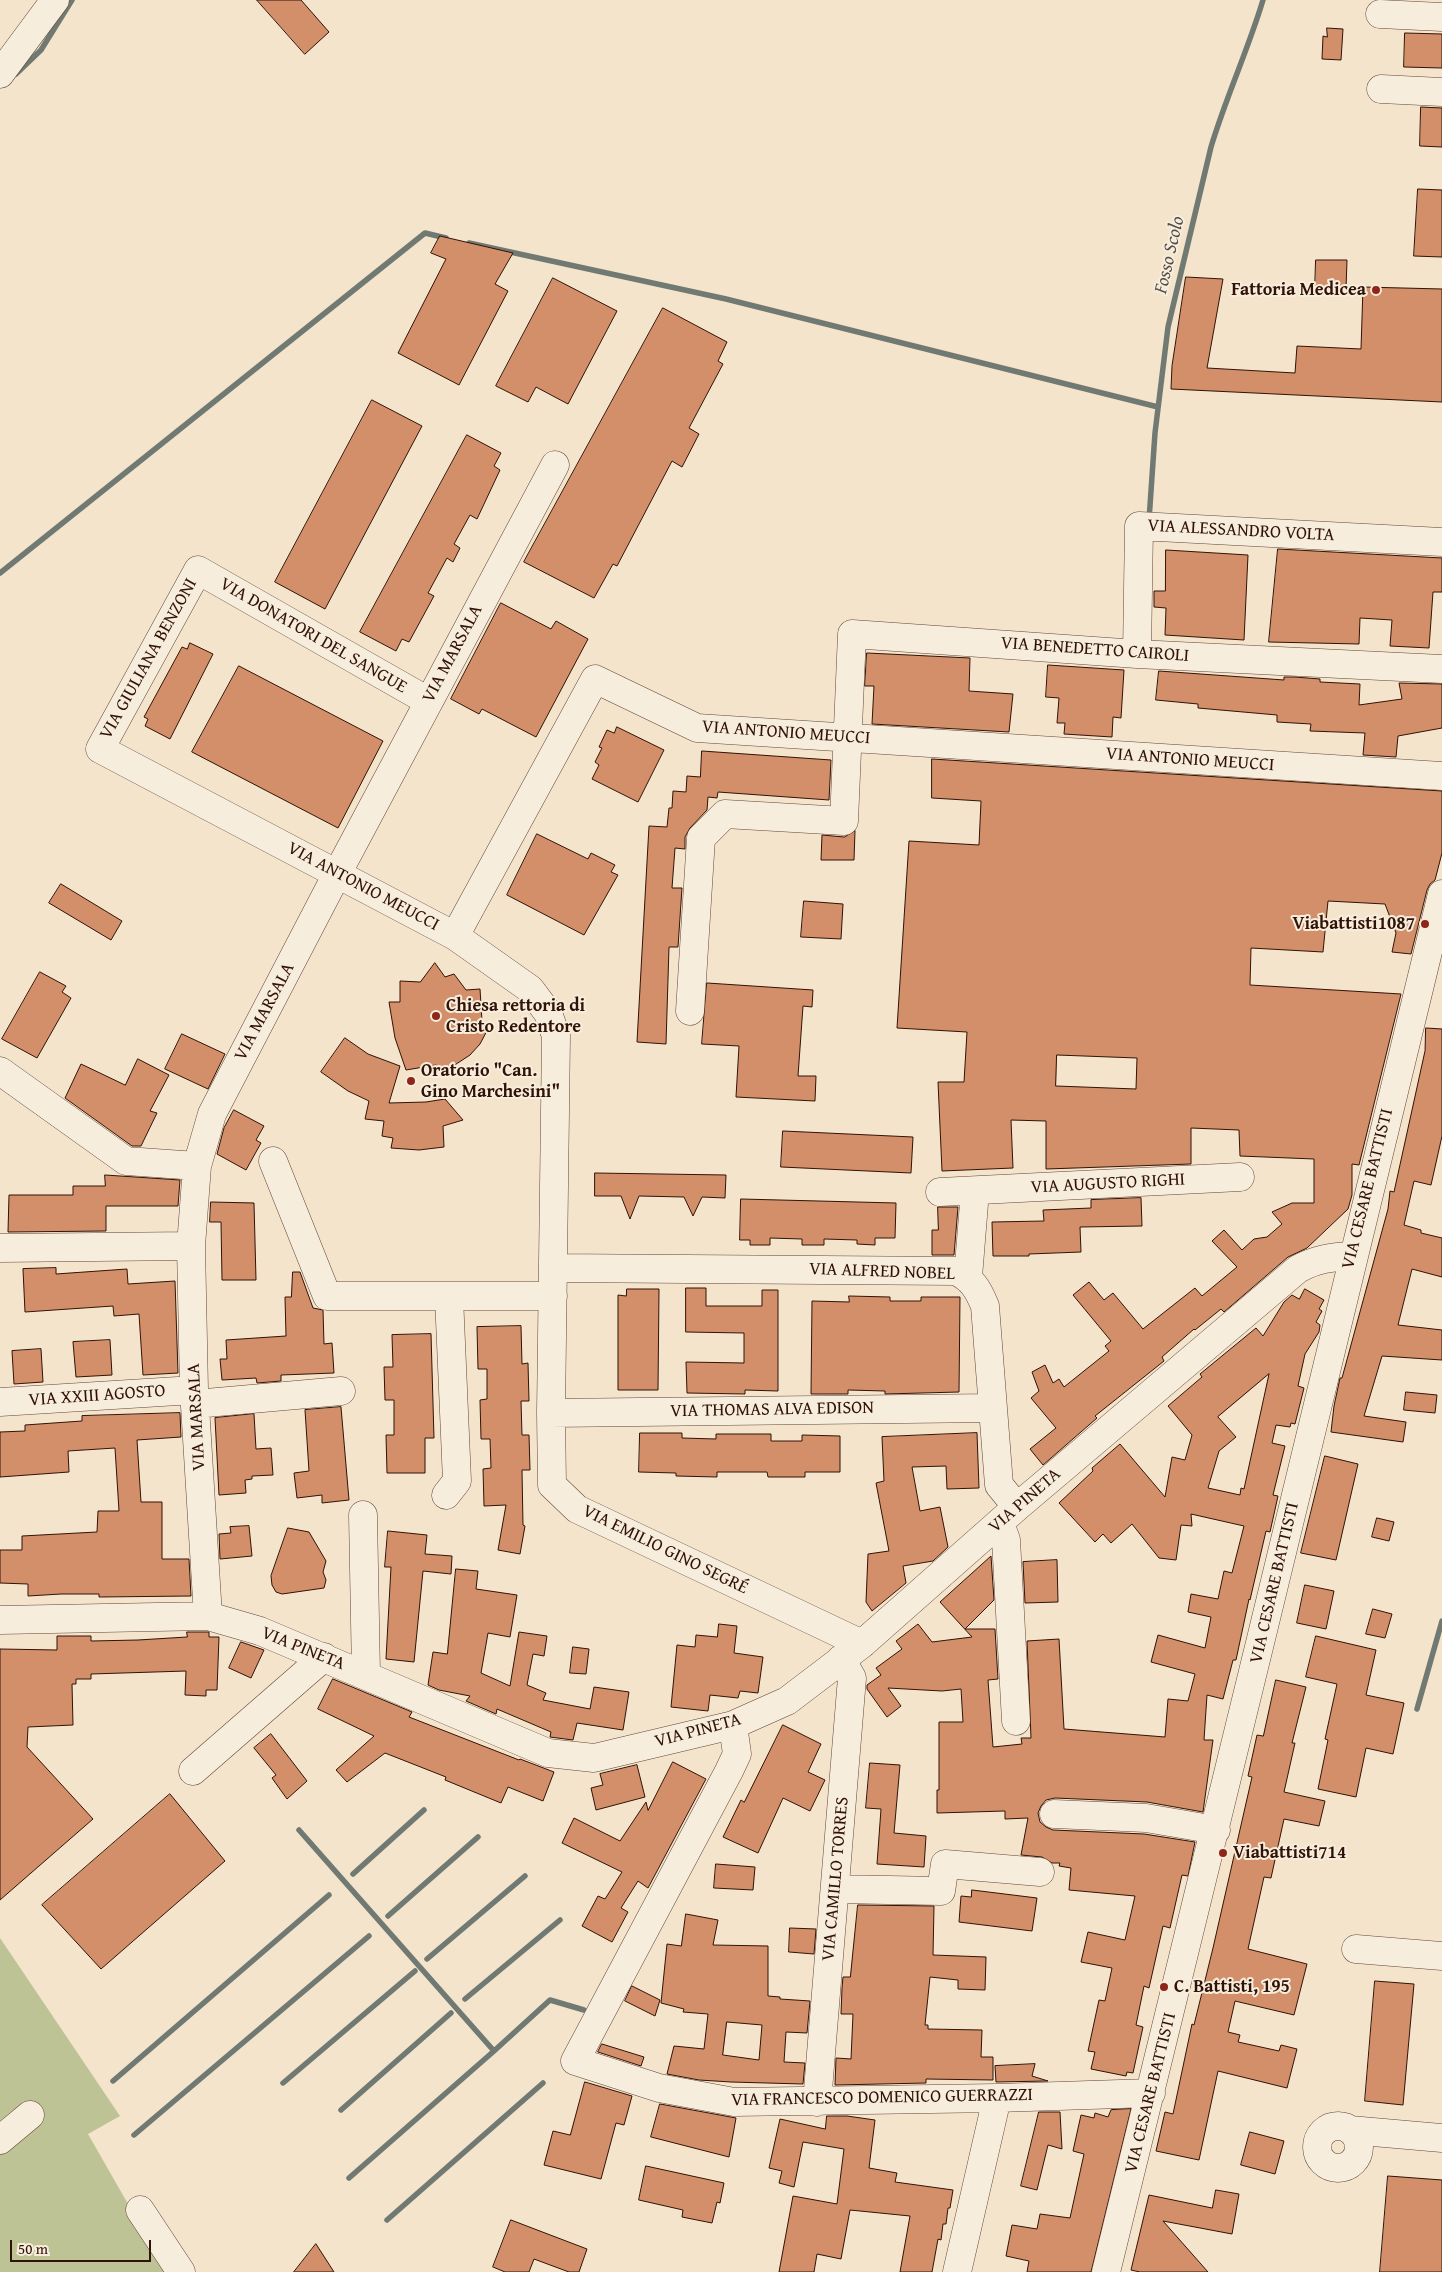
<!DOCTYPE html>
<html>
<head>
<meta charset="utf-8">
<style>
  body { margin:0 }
  #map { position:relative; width:1442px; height:2272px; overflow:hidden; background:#f3e4cb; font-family:"Gentium Book Plus",serif }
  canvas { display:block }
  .scale { position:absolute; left:10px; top:2240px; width:141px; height:22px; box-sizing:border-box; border:2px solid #311206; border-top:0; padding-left:6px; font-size:15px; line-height:18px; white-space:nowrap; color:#311206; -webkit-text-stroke:4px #f7eddd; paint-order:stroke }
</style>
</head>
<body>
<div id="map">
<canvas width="1442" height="2272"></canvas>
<div class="scale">50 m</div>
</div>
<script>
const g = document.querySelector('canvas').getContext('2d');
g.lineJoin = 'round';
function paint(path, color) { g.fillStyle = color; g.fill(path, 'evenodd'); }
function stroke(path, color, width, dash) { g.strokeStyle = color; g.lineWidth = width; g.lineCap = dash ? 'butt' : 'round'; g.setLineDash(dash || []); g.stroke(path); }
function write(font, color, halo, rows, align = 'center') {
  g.font = font + ' "Gentium Book Plus",serif'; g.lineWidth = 4; g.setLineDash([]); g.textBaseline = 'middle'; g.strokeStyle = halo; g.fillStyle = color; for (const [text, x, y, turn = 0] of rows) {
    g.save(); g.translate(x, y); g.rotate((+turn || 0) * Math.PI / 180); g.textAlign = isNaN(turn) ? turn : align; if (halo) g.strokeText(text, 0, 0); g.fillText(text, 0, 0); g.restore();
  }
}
const green = new Path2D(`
  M0,1938l120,178 -32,18 79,138h-167z`);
const stream = new Path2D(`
  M16,74l25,-24 31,-50
  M469,243l257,56 432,108
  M1149,520l6,-87 13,-106 43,-180c15,-50 37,-97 52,-147
  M0,573l425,-340 21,5
  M1417,1709l25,-88
  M299,1830l195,221
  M353,1874l71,-64
  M388,1916l90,-79
  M427,1959l98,-83
  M465,1999l95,-79
  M113,2081l216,-186
  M283,2083l132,-112
  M341,2110l110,-97
  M134,2135l235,-199
  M349,2178l145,-127 56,-51 34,10
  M387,2220l156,-137`);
const building = new Path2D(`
  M257,0h44l28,32 -24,22z
  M1327,28l16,1 -2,31 -19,-1 1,-23 4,1z
  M1405,33l37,1v34l-38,-1z
  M1421,107l21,1v39l-22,-1z
  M1418,189l24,1v67l-28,-1z
  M440,236l73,17 -18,31 13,7 -49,94 -61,-32 48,-94 -15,-6z
  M1316,260h31l-1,29h-31z
  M1186,277l37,2 -16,89 88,5 2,-27 64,3 2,-62 79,2v113l-271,-13 1,-23z
  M553,278l64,33 -49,93 -32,-17 -8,15 -32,-16z
  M663,308l64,34 -9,19 5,3 -34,64 10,6 -17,33 -10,-6 -55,105 -4,-2 -19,34 -70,-36z
  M372,400l50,26 -97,183 -50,-27z
  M467,435l34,18 -7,13 6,4 -23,49 -7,-4 -16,29 6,4 -7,14 -6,-4 -19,35 6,3 -25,46 -7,-3 -6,12 -36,-19z
  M1278,549l164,9v34h-9l-4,56 -39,-2 2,-26 -32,-2 -1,26 -90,-2z
  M1166,550l82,5 -4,85 -79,-5 1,-27 -12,-1v-16h11z
  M501,603l50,26 5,-8 32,18 -52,98 -54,-28 -3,5 -28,-15z
  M190,643l23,11 -43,85 -25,-13 3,-7 -4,-2 38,-70 5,2z
  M867,653l103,5 -1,33 44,3 -4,38 -137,-8 2,-38h-9z
  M1048,665l76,5 -3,48 -8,-1 -1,20 -48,-3 1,-11h-8l2,-25 -13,-1z
  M239,666l144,75 -45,87 -146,-76z
  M1159,671l125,9v-3h11l25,2v3l40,2 -1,21 43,-6 -3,-16 43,1v44l-44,8 -2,21 -33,-2 2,-22 -55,-2 1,-7 -34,-2v-7l-79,-7v-4l-42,-4z
  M617,727l47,23 -26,52 -46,-23 7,-14 -4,-3 7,-14 -3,-1 8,-17 7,3z
  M702,751l129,9 -2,40 -111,-8 -1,6 -9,-1 -1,13 -17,18 -5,9v12l-10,-1 -3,40h10l-4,59h-9l-3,97 -29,-2 12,-216 18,1 2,-19h3l1,-17 13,1 1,-16 13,1z
  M932,759l510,32v62l-7,27 -5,4 -3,6 -16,64 -19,-2 4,-19 -11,-29 -57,-3 -5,51 -72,-4 -1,37 151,9 -42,171 -7,-1v31l-4,14 -41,39 -19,9 -64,55 -3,-3 -26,21 -1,-1 -32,28 2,4 -69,55 2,2 -54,47 -13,-16 26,-21 -25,-30 8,-7 -7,-19 13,-7 8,18 6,-4 5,8 45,-36 -4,-5 6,-5 -38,-46 16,-13 15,18 9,-7 30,36 52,-41 7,8 35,-29 -25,-26 12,-11 18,20 12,-11 13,-2 15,-13 -10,-12 20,-9h22v-44l-74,-3 -1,-26 -48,-2v36l-145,5v-48l-35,-1 2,48 -71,3 -4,-89h26l3,-50 -70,-4 12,-187 70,4 2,-44 -49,-3zM1057,1055l80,3 -1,31 -80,-3z
  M855,831l-1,29h-33l1,-25 22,2z
  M537,834l51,25 3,-6 24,12 -4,7 7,3 -34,60 -77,-40z
  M61,884l61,37 -11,19 -62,-37z
  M804,901l39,3 -2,35 -40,-2z
  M435,963l10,14 9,-3 12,16 14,-1 2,32 8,4 -10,19 -10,11 -26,17 -8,-7 -30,5 -11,-32 -6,-36h11v-21l20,1z
  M40,972l26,14 -4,6 9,6 -34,60 -35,-19z
  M707,983l106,7 -1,17 -9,-1 -5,70h18l-1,25 -79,-4 3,-51 -37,-2z
  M1426,1028l16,1v107l-11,49 -17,-4 -10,44 17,5v3l21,5v39l-30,-8 -14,56 44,5v30l-60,-4 -18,60 42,6 -3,20 -72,-10 3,-26 6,-28h2l46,-169 2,-18 4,1 31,-141z
  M182,1034l43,20 -17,35 -43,-20z
  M345,1038l23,16 32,12 -11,37 37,-1 19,-3 18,21 -20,6 1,21 -25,3 -28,-2 2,-10 -11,-2 2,-15 -19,-2 4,-18 -21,-10 -27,-19z
  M138,1059l31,16 -19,36 7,2 -16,33h-9l-67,-48 16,-34 44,21z
  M234,1110l30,16 -8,14 5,3 -15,27 -29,-16 7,-26z
  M783,1131l130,6 -2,36 -130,-6z
  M595,1173l131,2 -1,23 -23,-1 -9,19 -9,-19 -45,-1 -9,23 -9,-23h-26z
  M105,1175l75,5 -2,26h-72v25l-98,1 1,-37h64v-9h32z
  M1141,1198l1,28 -62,1 1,25 -52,2v2h-36l-1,-34 52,-1 -1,-11 48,-2v-8z
  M741,1199l155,4 -1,35h-20v7l-18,-1v-4l-33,-1v6h-22v-6l-32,-1v7h-20v-5h-10z
  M211,1202l43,1 2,77h-34l-1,-58h-11z
  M938,1207h20l-4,48h-22v-25h6z
  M56,1268v6l71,-5 1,15 47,-3 3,92 -35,2 -4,-61 -25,2 -1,-10 -88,6 -2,-43z
  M293,1272h7l13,36 10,2 1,34 8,-1 2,30 -53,2v6l-24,2 -1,-5 -34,2 -2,-21h7l-1,-19 60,-4 -1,-39h6z
  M686,1288h20v18h56v-16h16v101l-33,-1v4l-58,-1 -1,-31 58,1v-30l-58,-1z
  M627,1289h32l-1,101h-40v-95l8,1z
  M1305,1289l19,11 -5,9 3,2 -6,11 4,3 -1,7 -14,22 -7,32 6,2 -9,36 -4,-1 -1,4 -14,-2 -4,18 13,3 -12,49 5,1 -8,36 -4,-1 -16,69 -1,-1 -13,61h-3l-10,39 -16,-4 -3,45h9l-10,72 -56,-10 -92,-4 -9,2 -5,6 -3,7 2,9 6,5 7,3 91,4 51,8 -7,34 -6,-1 -12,53 -7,-2 -14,62 -5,-2 -8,39 7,2 -10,46 -6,-1 -1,4 -35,-7 4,-17 -7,-1 11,-51 6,1 7,-33 -31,-6 7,-30 37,8 10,-44 -66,-6 2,-22 -12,-2 1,-3h-8l-10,-6 -21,-2 7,-37 -23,1v-8l-68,2v-23h2v-68h24l-2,-33 -19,2 -54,-3 13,18 -14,11 -20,-28v-4l14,-10 -5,-7 26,-19 -6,-8 22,-17 14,18 40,-5 -32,-35 51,-46 3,44 -29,29h30l3,50 -10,1 5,67 29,-3 -1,-6h10l-4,-97 32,-2 5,90 101,8 3,-38 20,2 7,-27 -44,-12 7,-27 47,13 6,-31 -23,-5 3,-18 27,5 6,-28 8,2 12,-47 -53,-12 1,12 -11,-1 -5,35 -17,-2 -27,-34 -21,19 -8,-9 -8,8 -36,-39 34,-32 -1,-3 28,-24 45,53 7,-40 13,3 7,-25 -24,-29 34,-29 -2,-3 56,-46 7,8 21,-34 8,-7 7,4zM1269,1374l-25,115 -3,-1 -1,7 -32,-7 11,-37 17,-14 -18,-20z
  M849,1296l41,1v4h31v-4h39l-1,95 -74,2v-3l-37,-1v4h-37l1,-93 37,1z
  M521,1326l1,38 6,-1 1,38h-8l1,34h7l1,35h-8l1,55 2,1 -5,28 -22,-4 8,-45 -22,1 -1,-37 8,-1 -1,-29h-9l-1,-39 7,-1v-30h-9l-1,-42z
  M431,1334l3,104h-9v35h-38l-1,-38h8v-35h-9l-1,-33h9l-1,-32z
  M110,1340l2,35 -36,2 -3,-35z
  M41,1349l2,33 -29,2 -2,-33z
  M1406,1392l31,3 -2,18 -31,-3z
  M341,1407l8,93 -27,3v-8l-25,3 -3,-25 15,-2 -4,-61z
  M180,1413l1,24 -44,3 4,62h21v57h27l2,37 -92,1v-3h-38l-33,2v-12l-28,-1v-33h22v-14l75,-4 1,-21h21l-4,-63 -47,3 1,21 -69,5v-45l25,-1v-6l57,-4v-5z
  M254,1414l2,35 15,-1 2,27 -21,1v3l-7,1 1,13 -27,2 -4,-77z
  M640,1433h42v5l34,1v-5h55v7h31v-6l38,1v36h-35v5h-37l-1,-5h-50v5l-41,-1v-3l-37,-1z
  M977,1433l2,55 -32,1 -1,-23 -34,1 8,44 20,-4 8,40 -15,14 -30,5 3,17 -34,28 -6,-9 2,-48 21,-3 -13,-68 8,-2 -2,-44z
  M1325,1456l33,8 -22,96 -35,-7z
  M1377,1518l17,4 -5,19 -17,-4z
  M249,1526l3,30 -32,3 -1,-25 12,-1 -1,-6z
  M288,1528l21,4 17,29 -3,11 3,8 -2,8 -42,6 -6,-2 -4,-7 -1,-9z
  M388,1531l39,4 -2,19 27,2 -1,18 -28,-3 -9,91 -28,-3 5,-92h-6z
  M1057,1560l1,42 -33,1 -2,-41z
  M456,1569l22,2 -2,18 41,6 -7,42 -22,-4 -7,40 29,13 9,-54 28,4 -3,20 -11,-2 -6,31 19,8 -3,7 47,9 4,-22 35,5 -6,38 -46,-7 -4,17 -23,-3 1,-5 -54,-23 -1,5 -30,-13 4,-5 -31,-6 -11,-5 5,-33 14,2z
  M1305,1585l29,6 -8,38 -29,-6z
  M1373,1609l19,5 -7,24 -19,-4z
  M719,1624l18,2 -3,27 29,4 -5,36 -18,-2 -2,7 -28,-3 -2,16 -37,-4 6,-62 18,2 1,-12 21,2z
  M187,1632h22v5h10l-2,53h-11v6l-21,-1 1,-24 -95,3v5h-15v5h-4l1,41 -45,2 -1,20 66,72 -93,81v-251l57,1v-14h34v5l47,-1 49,-3z
  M1316,1636l60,14 -10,45 38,8 -11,51 -27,-6 -10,49 -38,-8 10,-49 -3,-1 12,-55 -31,-7z
  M241,1642l23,8 -13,28 -22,-10z
  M573,1647l16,2 -3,25 -16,-1z
  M333,1679l79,33 -3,5 110,43 1,-1 34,13 -11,29 -35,-14 -7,16 -56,-23 1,-3 -61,-24 -38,29 -11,-12 38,-34 -56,-27z
  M1276,1680l30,7 -14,56h3l-11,49 41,9 -6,25 -35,-7 -13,59 -7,-1 -16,72 59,15 -13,51 -59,-14 -7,31 12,3 -2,7 41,9 2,-6 16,4 -10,39 -69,-17 -19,89 -43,-9 9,-39 8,2 19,-90 2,1 19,-77 39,-171 -4,-1 9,-41 6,1z
  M783,1725l38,19 -13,28 17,8 -15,31 -27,-13 -25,55 -35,-16 18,-37 3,2z
  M271,1734l36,47 -20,18 -15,-21 4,-3 -22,-27z
  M673,1762l33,17 -58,109 -10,-7 -17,27 7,4 -16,30 -30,-16 16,-30 7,3 17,-27 -60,-29 12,-25 46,23 26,-39 2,8z
  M870,1763l30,2 -6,68 32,3 -2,31 -47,-3 4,-55 -15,-1z
  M637,1765l8,32 -49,13 -5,-22 12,-3 -3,-11z
  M170,1794l55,67 -124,108 -59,-64z
  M716,1864l39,3 -2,23 -39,-2z
  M972,1890l65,8 -5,33 -73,-9 2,-26 10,1z
  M858,1905l76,1 -1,49 53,2 -1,33 -27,-1v-9l-28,-3 -5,48h3v4l54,1 -1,27h12v23l-67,-1v4l-91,2 1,-27 15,1 2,-45h-12l1,-26 1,-11h7z
  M686,1914l32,6 -5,25 55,1v50l12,1v2l30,2 -3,32 -21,-1 -2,30 21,1 -2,21 -72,-2 -32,-2 -32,-6 7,-28 30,3 4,-35 -25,-2 1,-3 -23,-6 6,-59 14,2zM727,2022l35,3 -3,35 -36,-5z
  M790,1928l26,1 -2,25 -25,-2z
  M1375,1981l39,3 -11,121 -38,-4z
  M632,1986l28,14 -5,16 -30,-15z
  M602,2044l42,13 -3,9 -43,-14z
  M1035,2064l-3,12 16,5 -52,1 -1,-16z
  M585,2082l47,14 -8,29 -8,-2 -15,56 -57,-14 9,-34 17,4z
  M660,2104l76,14 -7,39 -78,-20z
  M1131,2109l-40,163h-64l2,-11 -23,-5 6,-31 25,4 3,-15 30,4 14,-64 -11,-3 8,-36 13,3 1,-5 13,4 3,-7z
  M1039,2112h21l2,37 -14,-4 -11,45 -16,-4z
  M827,2116h20l28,4 -6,48 28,5 -2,9 58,8 -3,18h-2l-2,16h-3l-2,16 -3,-1 -6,33h-32l10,-56 -60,-6 -9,49 -24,-5 -3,18h-35l14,-76 44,8 7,-55 -41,-7 -9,45 -15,-4 3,-12 -13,-3 11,-49 45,10z
  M1250,2132l34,9 -9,33 -34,-9z
  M646,2166l78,17 -4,20 -3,-1 -5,21 -30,-6 1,-7 -44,-10z
  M1388,2176l54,4v92h-62z
  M1216,2190l23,4 -7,40 -69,-13 45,51h-68l-9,-2 18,-75 63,13z
  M511,2220l76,29 -8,23h-10l-35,-13 -5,13h-24l-12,-5z
  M316,2244l18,28h-40z`);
const minor = new Path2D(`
  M1380,14l62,3
  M0,74l55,-74
  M1381,89l61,3
  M1137,654l2,-128 303,16
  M428,701l-230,-131 -98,179 355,187 140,-257 102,49 745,48
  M455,936l75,53 18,24 8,23 -5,377 1,72 25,24 285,135
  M690,1011l11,-173 24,-24 119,7 8,-187 285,20 305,15
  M0,1071l126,90 71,5
  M273,1161l54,135h226
  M940,1192l300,-15
  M0,1248l191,-2
  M553,1268l403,3c16,8 22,18 29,35l14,179 18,22
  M968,1277l7,-86
  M0,1402l194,-12
  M195,1404l146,-13
  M551,1413l442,-5
  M446,1495l11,-14 -8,-184
  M363,1515l3,159
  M1000,1523l6,17 10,181
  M208,1616l-14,-226 -3,-144 6,-80 15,-52 125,-240 218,-409
  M0,1620l208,-4 52,15 288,122 46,5 139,-33 54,-24 75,-57 155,-137 281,-238c18,-10 34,-12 53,-13
  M733,1725l4,29 -8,17 -154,290 84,27 75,14 263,-4 154,-5
  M193,1771l131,-114
  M1054,1814l92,4 70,12
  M836,1889l105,2 4,-27 95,8
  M1356,1949l86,7
  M817,2102l35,-424 -11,-19
  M1317 2147a21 21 0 1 1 42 0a21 21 0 1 1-42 0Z
  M1350,2130l92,8
  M0,2140l30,-25
  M140,2210l41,62
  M957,2272l40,-174
  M1106,2272c116,-458 221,-920 336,-1378`);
const markers = [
  [1376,290,5,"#8f2418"],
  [1425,924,5,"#8f2418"],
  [436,1016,5,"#8f2418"],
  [411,1081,5,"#8f2418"],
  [1223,1853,5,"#8f2418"],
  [1164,1987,5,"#8f2418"]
];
const poiNames = [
  ["Fattoria Medicea",1366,290,"right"],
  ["Viabattisti1087",1415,924,"right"],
  ["Chiesa rettoria di",446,1006],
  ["Cristo Redentore",446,1027],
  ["Oratorio \"Can.",421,1071],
  ["Gino Marchesini\"",421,1092],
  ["Viabattisti714",1233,1853],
  ["C. Battisti, 195",1174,1987]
];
const streetNames = [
  ["VIA ALESSANDRO VOLTA",1241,531,3],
  ["VIA DONATORI DEL SANGUE",313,636,30],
  ["VIA BENEDETTO CAIROLI",1095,650,4],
  ["VIA MARSALA",453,654,-62],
  ["VIA GIULIANA BENZONI",149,659,-61],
  ["VIA ANTONIO MEUCCI",786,733,4],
  ["VIA ANTONIO MEUCCI",1190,760,4],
  ["VIA ANTONIO MEUCCI",363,887,28],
  ["VIA MARSALA",265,1012,-62],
  ["VIA AUGUSTO RIGHI",1108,1184,-3],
  ["VIA CESARE BATTISTI",1368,1189,-76],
  ["VIA ALFRED NOBEL",882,1272,2],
  ["VIA XXIII AGOSTO",97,1396,-4],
  ["VIA THOMAS ALVA EDISON",772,1410,-1],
  ["VIA MARSALA",197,1417,-93],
  ["VIA PINETA",1025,1501,-41],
  ["VIA EMILIO GINO SEGRÉ",665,1550,26],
  ["VIA CESARE BATTISTI",1275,1583,-77],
  ["VIA PINETA",303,1649,22],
  ["VIA PINETA",698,1731,-15],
  ["VIA CAMILLO TORRES",836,1879,-85],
  ["VIA CESARE BATTISTI",1151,2093,-76],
  ["VIA FRANCESCO DOMENICO GUERRAZZI",882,2098,-1]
];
const waterNames = [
  ["Fosso Scolo",1170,255,-77]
];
paint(green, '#bec396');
stroke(stream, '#717973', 5.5);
paint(building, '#d28f6a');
stroke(building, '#311206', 1);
stroke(minor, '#624637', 29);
stroke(minor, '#f7eddd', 28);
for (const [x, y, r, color] of markers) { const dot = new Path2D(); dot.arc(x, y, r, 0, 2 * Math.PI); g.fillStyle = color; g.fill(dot); stroke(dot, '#f7eddd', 2); }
write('bold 18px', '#311206', '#f7eddd', poiNames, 'left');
write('18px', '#311206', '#f7eddd', streetNames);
write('italic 19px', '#564e45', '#f7eddd', waterNames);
</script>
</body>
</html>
